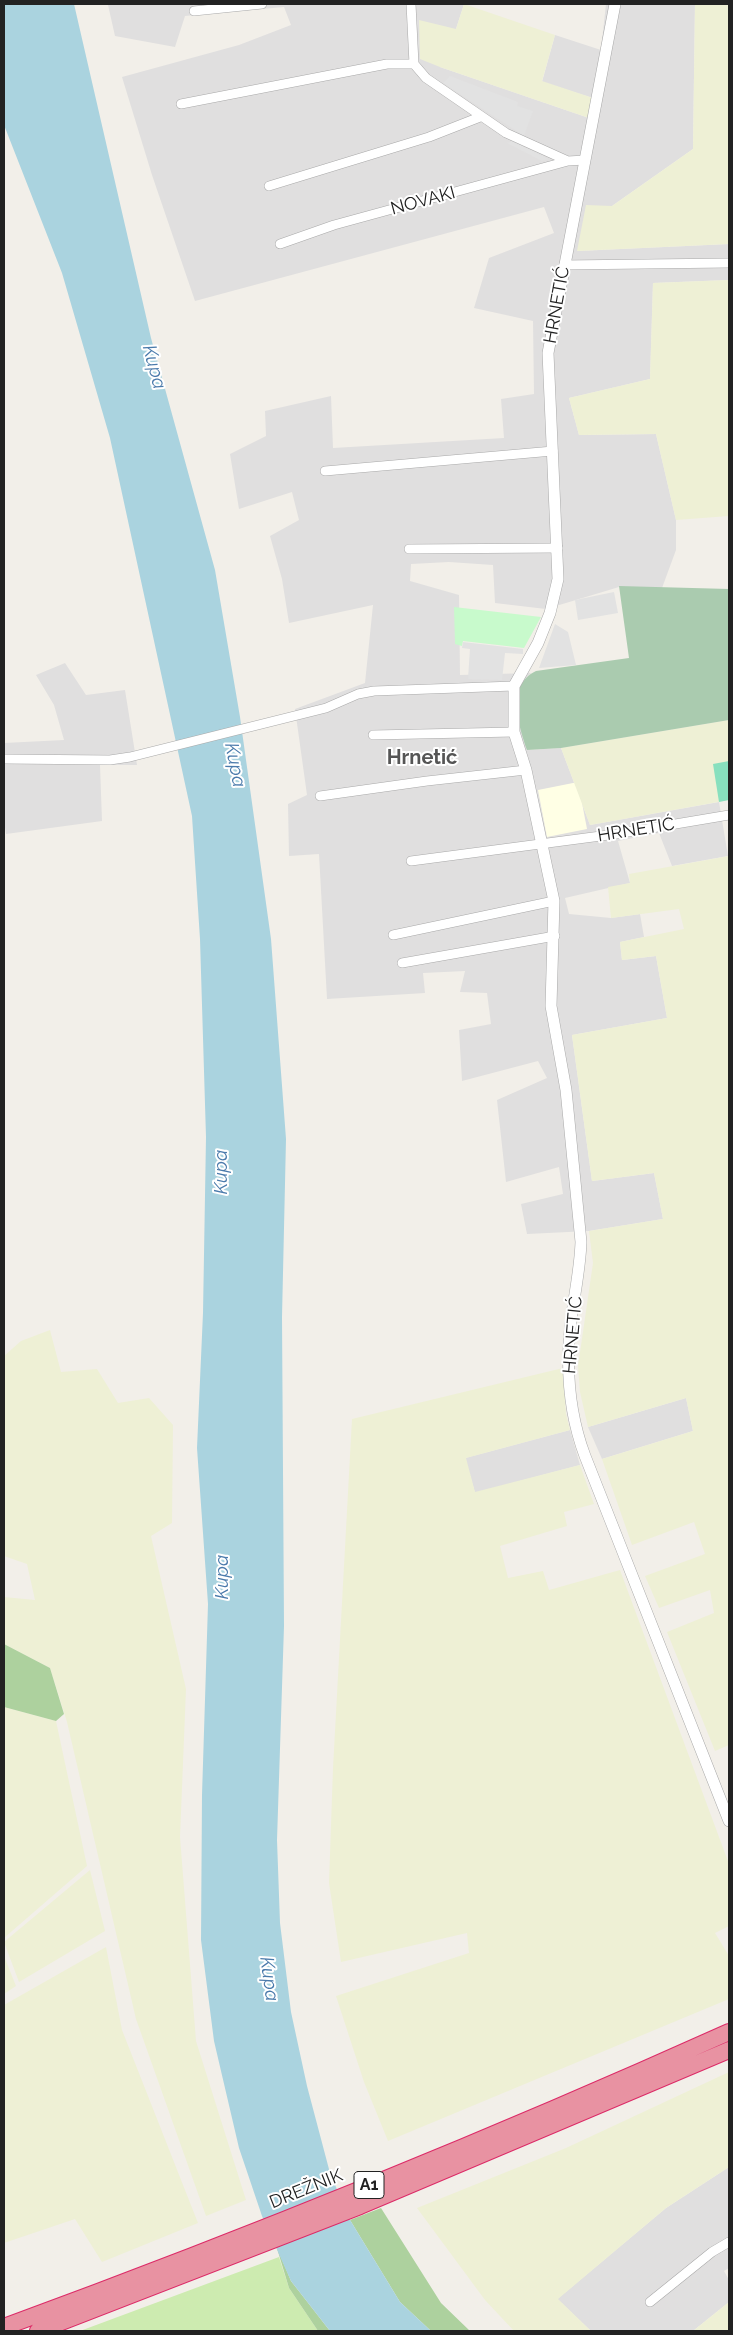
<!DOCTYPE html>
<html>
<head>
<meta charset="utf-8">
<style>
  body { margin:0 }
  #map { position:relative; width:733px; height:2335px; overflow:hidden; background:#f2efe9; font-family:Raleway,sans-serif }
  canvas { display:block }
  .frame { position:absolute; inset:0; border:5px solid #222; pointer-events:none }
</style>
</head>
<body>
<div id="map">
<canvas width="733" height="2335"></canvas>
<div class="frame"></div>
</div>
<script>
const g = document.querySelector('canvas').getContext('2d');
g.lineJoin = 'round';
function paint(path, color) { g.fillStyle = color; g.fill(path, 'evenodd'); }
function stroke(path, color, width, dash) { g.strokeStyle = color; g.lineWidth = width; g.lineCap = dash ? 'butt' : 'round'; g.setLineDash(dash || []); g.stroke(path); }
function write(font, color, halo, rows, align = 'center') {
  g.font = font + ' Raleway,sans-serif'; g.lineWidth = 4; g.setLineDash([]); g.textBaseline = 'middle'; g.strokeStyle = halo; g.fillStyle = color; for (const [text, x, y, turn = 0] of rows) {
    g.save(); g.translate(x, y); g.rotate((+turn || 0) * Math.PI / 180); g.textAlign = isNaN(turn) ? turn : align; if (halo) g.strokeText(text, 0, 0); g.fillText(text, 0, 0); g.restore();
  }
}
const residential = new Path2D(`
  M110,4h354l-8,25 -16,38 149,51 4,-20 -51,-16 13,-47 46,15 5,-46h89l-2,145 -81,57 -34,45 151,-7v36l-76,3 -3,96 -81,19 10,37 77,-1 20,86v30l-14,38 -43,-1 -73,22 -51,-6 -2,-38 -44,-3 -38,2 -1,17 49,14 1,80 71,-2 -8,9 4,68 34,-2 29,77 129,-23 9,54 -56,10 -13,-33 -41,8 12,42 -65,15 4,16 42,4 29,-4 4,23 -24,5 2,18 34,-4 11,62 -95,17 20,146 62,-8 9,46 -74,12 -62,3 -6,-30 42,-10 -4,-27 -53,15 -9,-82 50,-22 -9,-17 -76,20 -3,-51 32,-6 -4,-31 -27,-1 5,-21 -42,2 2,20 -98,6 -8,-145 -30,2 -1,-52 19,-9 -12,-86 70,-26 8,-78 -84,18 -7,-44 -12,-43 29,-16 -7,-28 -53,17 -9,-55 36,-18 -1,-25 66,-15 2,52 171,-10 -3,-39 33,-5 -1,-73 -59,-13 15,-50 65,-25 -10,-26 -349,94 -43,-126 -30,-98 117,-32 52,-20 -7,-18 -99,9 -10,31 -60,-11 -7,-31z
  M65,663l21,32 39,-5 12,75h-37l2,56 -96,13 -2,-13v-78l60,-3 -10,-35 -18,-30z
  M686,1398l7,33 -91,28 -14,-32z
  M570,1430l10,35 -105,28 -10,-35z
  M729,2167v101l-5,3 5,9v22l-36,29h-102l-34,-32 109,-91z`);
const education = new Path2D(`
  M578,782l9,47 -40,8 -9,-47z`);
const farmland = new Path2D(`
  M464,4l91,31 -13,46 51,17 -4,20 -149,-51 -20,-8 -1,-39 37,9z
  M695,4h34v240l-152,7 9,-46 26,1 81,-57z
  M729,280v236l-53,4 -20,-86 -77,1 -10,-37 81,-19 3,-96z
  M729,720v80l-139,25 -29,-77z
  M729,856v889l-14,6 -48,-119 47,-19 -4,-23 -51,18 -14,-32 60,-22 -11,-32 -62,23 -30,-86 91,-28 -7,-33 -98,29 -8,-35 -2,-26 15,-103 -4,-32 74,-12 -9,-46 -62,8 -20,-146 95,-17 -11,-62 -34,4 -2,-18 64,-13 -5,-20 -68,9 -3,-31 22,-4 -1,-9z
  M50,1330l11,42 36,-3 21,34 31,-5 24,27 -1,98 -21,13 35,153 -6,148 16,204 50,159 -40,16 -70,-197 -69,-297 -17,-54 -46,-24v-47l31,3 -8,-36 -23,-8v-200l17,-15z
  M563,1368l3,46 4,16 -104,28 9,34 105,-27 14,39 -30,8 3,14 -67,20 8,32 35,-7 6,19 71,-20 109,294v62l-14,7 14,23v43l-341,142 -24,-59 -28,-86 133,-43 -2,-20 -126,29 -12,-79 4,-115 19,-349z
  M4,1707l52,14 31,145 -83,72z
  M90,1870l15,61 -86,51 -15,-40z
  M106,1947l16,83 76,193 -96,39 -27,-43 -71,24v-238z
  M4,1956l12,30 -12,8z
  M729,2072v95l-63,41 -108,91 33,32h-77l-29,-31 -68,-92 149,-60z
  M729,2302v29h-36z`);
const grass = new Path2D(`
  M279,2257l10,31 29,43h-238z`);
const forest = new Path2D(`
  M4,1644l46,24 14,46 -8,7 -52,-14z
  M381,2208l60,95 29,28h-39l-31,-29 -50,-82z
  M276,2245l15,36 39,50h-12l-29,-43z`);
const cemetery = new Path2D(`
  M619,586l110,3v131l-168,28 -34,2c-8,-25 -22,-64 9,-79l93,-13z`);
const park = new Path2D(`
  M454,607l87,10 -17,31 -61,-7 -1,5 -7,-2z`);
const pitch = new Path2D(`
  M729,761v39l-10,2 -6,-38z`);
const parking = new Path2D(`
  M450,76l68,26 -1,4 16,5 -9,25 -81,-53z
  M513,141l35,18 -6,2 -35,-18z
  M614,592l4,21 -40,7 -3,-20z
  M555,624l13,8 8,33 -37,3z
  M463,642l60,7v5l-18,-1 -3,27 -34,-1 2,-30 -8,-1z`);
const water = new Path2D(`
  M4,4h70l77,334 64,232 25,147 31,222 15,200 -4,178 2,309 -7,214 3,83 11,89 16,74 23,87 20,47 50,82 31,29h-101l-39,-50 -29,-65 -23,-68 -25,-107 -13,-101 1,-145 6,-191 -11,-156 6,-135 3,-176 -6,-198 -8,-123 -82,-378 -48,-165 -58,-148z`);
const minor = new Path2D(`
  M411,4l3,60 12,14 80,55 62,28 17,-1
  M194,11l68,-7
  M181,104l206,-40h27
  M269,186l160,-49 51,-20
  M280,244l54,-19 234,-64
  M564,265l165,-2
  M325,471l228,-20
  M409,549l149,-1
  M373,735l141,-3
  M4,759l106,1 20,-3 196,-49 32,-14 16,-3 140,-5
  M320,796l107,-15 99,-11
  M411,861l205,-27 113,-19
  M393,935l161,-34
  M402,963l153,-27
  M650,2302l62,-50 17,-10`);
const tertiary = new Path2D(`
  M615,4l-67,349 10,226 -8,34 -12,30 -24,43v46l12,38 28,131 -3,105 15,84 15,152c-1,30 -8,58 -11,88 -4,43 0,86 15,126l144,365`);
const motorway = new Path2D(`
  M4,2327c245,-90 487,-188 725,-295
  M38,2331l322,-125 369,-156`);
const shields = [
  [369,2185,30]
];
const shieldNames = [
  ["A1",369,2185]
];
const streetNames = [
  ["NOVAKI",423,201,-15],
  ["HRNETIĆ",557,305,-80],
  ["HRNETIĆ",636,830,-9],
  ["HRNETIĆ",573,1335,-85],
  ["DREŽNIK",306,2189,-22]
];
const waterNames = [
  ["Kupa",154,367,75],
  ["Kupa",235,765,79],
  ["Kupa",221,1172,-90],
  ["Kupa",222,1577,-90],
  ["Kupa",269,1979,82]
];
const quarterNames = [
  ["Hrnetić",422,758]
];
paint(residential, '#e0dfdf');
paint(education, '#ffffe5');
paint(farmland, '#eef0d5');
paint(grass, '#cdebb0');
paint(forest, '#add19e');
paint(cemetery, '#aacbaf');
paint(park, '#c8facc');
paint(pitch, '#88e0be');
paint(parking, '#e2e2e2');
paint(water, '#aad3df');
stroke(minor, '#a9a9a9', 10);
stroke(tertiary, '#a9a9a9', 12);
stroke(motorway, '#dc2a67', 18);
stroke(minor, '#fff', 9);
stroke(tertiary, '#fff', 11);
stroke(motorway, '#e892a2', 16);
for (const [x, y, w] of shields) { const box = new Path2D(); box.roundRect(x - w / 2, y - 13.5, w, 27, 4); g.fillStyle = '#fff'; g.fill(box); stroke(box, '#222', 1); }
write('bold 16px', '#222', null, shieldNames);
write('18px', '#222', '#fff', streetNames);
write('italic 19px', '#4a7aab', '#fff', waterNames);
write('bold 20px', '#555', '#fff', quarterNames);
</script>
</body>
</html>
